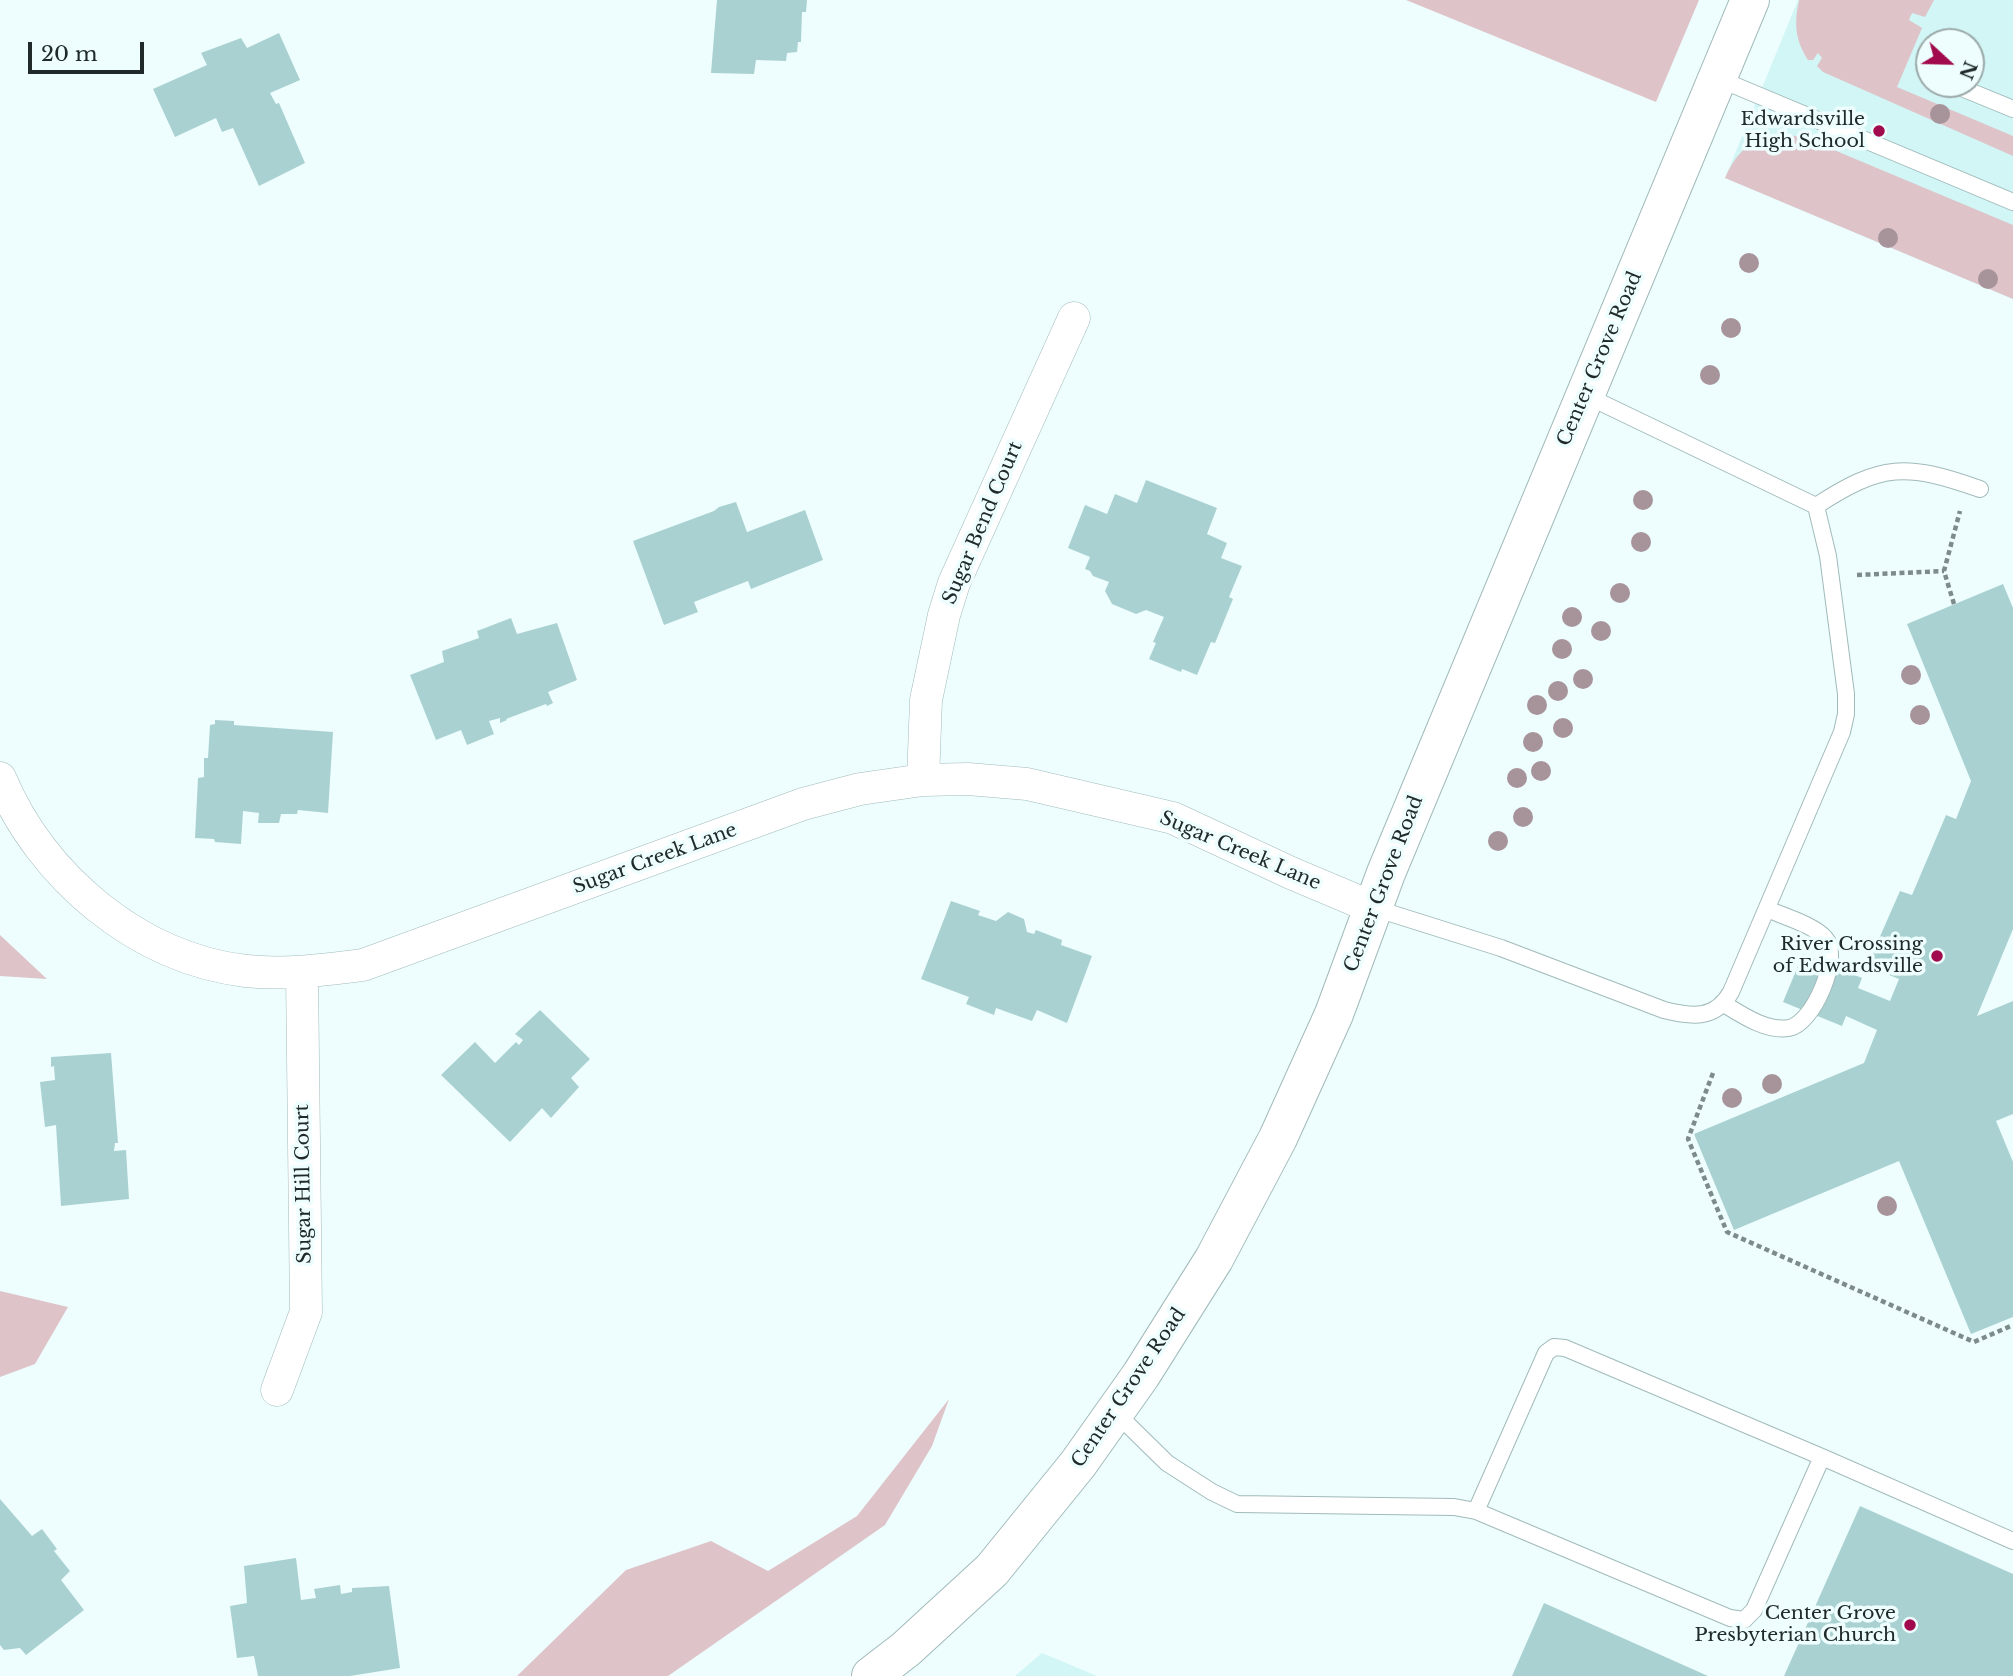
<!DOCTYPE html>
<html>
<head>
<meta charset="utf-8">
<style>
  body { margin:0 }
  #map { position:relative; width:2013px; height:1676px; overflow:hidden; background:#eefefe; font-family:"Libre Baskerville",serif }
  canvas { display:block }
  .north { position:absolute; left:1915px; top:28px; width:70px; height:70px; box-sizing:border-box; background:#eefefe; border:2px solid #9ca9a9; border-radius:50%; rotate:112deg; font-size:19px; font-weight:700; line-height:28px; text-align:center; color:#202a2a }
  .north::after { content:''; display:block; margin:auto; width:24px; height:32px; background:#a10a4c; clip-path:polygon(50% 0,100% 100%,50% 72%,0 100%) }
  .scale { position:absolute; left:28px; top:42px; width:116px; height:32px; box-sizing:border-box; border:4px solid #202a2a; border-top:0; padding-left:9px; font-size:21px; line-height:24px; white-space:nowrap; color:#202a2a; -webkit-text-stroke:5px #eefefe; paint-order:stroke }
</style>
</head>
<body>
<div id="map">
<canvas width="2013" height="1676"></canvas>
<div class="north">N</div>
<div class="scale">20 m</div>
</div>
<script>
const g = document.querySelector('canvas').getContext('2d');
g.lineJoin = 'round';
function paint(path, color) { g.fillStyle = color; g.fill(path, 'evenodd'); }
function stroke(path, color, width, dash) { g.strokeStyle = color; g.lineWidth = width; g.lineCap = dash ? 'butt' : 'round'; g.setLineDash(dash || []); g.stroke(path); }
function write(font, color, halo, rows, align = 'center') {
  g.font = font + ' "Libre Baskerville",serif'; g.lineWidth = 7; g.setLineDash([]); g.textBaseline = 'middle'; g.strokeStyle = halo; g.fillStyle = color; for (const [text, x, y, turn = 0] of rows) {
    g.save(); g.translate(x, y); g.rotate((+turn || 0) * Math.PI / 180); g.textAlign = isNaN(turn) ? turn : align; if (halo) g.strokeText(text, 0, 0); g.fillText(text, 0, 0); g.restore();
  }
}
const built = new Path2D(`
  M1798,0h215v299l-288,-121zM1929,42h42v42h-42z
  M1042,1653l55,23h-82z`);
const green = new Path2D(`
  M1406,0h293l-43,102z
  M1799,0h135l-9,17 -13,-4 -3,7 13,8 -25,59 116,49v20l-190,-84 -6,-6 5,-8 -4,-5 -5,7h-5c-13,-20 -14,-37 -9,-60z
  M1780,134l23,3 210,88v74l-288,-121c9,-20 19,-33 40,-41l3,1 3,9 7,-1 -1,-8z
  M0,935l47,44 -47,-3z
  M0,1291l68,16 -33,57 -35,13z
  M949,1399l-17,47 -47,79 -217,151h-151l109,-106 85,-29 57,30 89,-55z`);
const building = new Path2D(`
  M717,0h90l-1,12h-4l-1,30h-3l-1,10 -10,1 -1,8 -30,-1 -2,14 -43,-1z
  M279,33l21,47 -30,13 6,11 3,-1 26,60 -46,23 -26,-58 -11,4 -6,-14 -41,19 -22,-48 54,-24 -6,-12 40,-15 6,10z
  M1146,480l71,28 -10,26 20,9 -6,15 21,8 -13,31 4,2 -18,44 -4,-1 -14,33 -15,-6 -1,3 -32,-13 7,-16 -3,-1 11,-25 -18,-7 -10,4 -24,-10 -7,-13 4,-9 -16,-6 -3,-5 -5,-2 5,-12 -22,-9 17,-43 22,9 8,-20 22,9z
  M736,502l11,30 58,-22 18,50 -72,29 -3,-8 -54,21 4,10 -34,13 -31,-84 81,-30 5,-4z
  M2003,584l10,24v321l-36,87 36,-15v113l-17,7 17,41v155l-42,17 -72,-173 -165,69 -40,-96 170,-71 13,-33 -31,-14 -4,10 -59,-24 20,-48 59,24 -4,10 32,13 9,-22 -32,-13 33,-75 12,4 34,-80 10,4 15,-38 -64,-157z
  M511,618l6,16 40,-11 20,57 -29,12 5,11 -6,3 -1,-2 -40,15 1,1 -7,3v-5l-11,3 5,13 -27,11 -6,-15 -25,10 -26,-65 34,-13 -2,-11 37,-13 -2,-7z
  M215,720l19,1v4l99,7 -5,81 -30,-3 -1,4h-16l-2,9h-21l1,-10 -16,-2 -2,33 -26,-2 -1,-3 -19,-1 3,-60 6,-1v-19h4l2,-33 5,-1z
  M951,901l29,10 -2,4 18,6 12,-9 16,7 3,13 7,2 2,-4 26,10 -1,5 31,11 -25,67 -30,-13 -5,11 -36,-13 -2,7 -28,-11 3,-7 -48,-18z
  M540,1010l50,49 -19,19 8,9 -28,31 -9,-10 -32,34 -69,-67 34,-33 20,21 21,-21 3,3 4,-5 -8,-6z
  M111,1053l7,90h-3l-1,8 12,-1 3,49 -68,7 -5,-81 -11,2 -5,-45 15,-2 -1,-14 -3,1v-10z
  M0,1499l32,37 10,-7 15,20 -3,2 16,20 -9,9 23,30 -58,45 -6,-7 -16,2 -4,-5z
  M1860,1506l153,68v102h-229z
  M296,1558l5,42 15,-2 -2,-9 26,-4 1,9 11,-2v-4l37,-2 11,82 -50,8h-92l-4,-20 -17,2 -7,-52 17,-3 -3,-37z
  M1544,1603l164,73h-196z`);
const path = new Path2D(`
  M1857,575l87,-4
  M1954,604l-10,-33 16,-60
  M1713,1073l-25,66 39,93 247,110 39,-17`);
const service = new Path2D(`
  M1717,78l296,124
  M1957,86l56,23
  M1816,506c66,-43 90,-43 164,-17
  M1374,908l127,40 163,62c28,7 51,10 67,-18l111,-260 4,-18v-20l-18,-138 -12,-50 -231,-111
  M1724,1004c18,11 43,28 65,24 24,-4 53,-71 36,-90 -11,-13 -42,-22 -58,-29
  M1115,1412l52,51 45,29 25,12 217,3 22,4 254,107 14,2 10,-10 68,-153 -257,-109 -11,-1 -8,6 -70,158
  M1822,1457l191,84`);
const minor = new Path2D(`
  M0,778c42,99 137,180 246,193 40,4 78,-1 117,-6l440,-161 57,-15 63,-9 45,-1 59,5 146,34 118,55 83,35
  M923,780l3,-80 18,-85 10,-32 120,-265
  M277,1390l29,-78 -4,-339`);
const tertiary = new Path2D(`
  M871,1676l35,-27 86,-79 86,-106 63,-89 73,-116 64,-121 56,-124 52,-141 364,-873`);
const trees = [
  [1940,114],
  [1888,238],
  [1749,263],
  [1988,279],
  [1731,328],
  [1710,375],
  [1643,500],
  [1641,542],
  [1620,593],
  [1572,617],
  [1601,631],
  [1562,649],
  [1911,675],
  [1583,679],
  [1558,691],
  [1537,705],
  [1920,715],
  [1563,728],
  [1533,742],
  [1541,771],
  [1517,778],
  [1523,817],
  [1498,841],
  [1772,1084],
  [1732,1098],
  [1887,1206]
];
const markers = [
  [1879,131,7,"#a10a4c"],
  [1937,956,7,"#a10a4c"],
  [1910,1625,7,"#a10a4c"]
];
const poiNames = [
  ["Edwardsville",1865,120],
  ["High School",1865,142],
  ["River Crossing",1923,945],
  ["of Edwardsville",1923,967],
  ["Center Grove",1896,1614],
  ["Presbyterian Church",1896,1636]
];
const streetNames = [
  ["Center Grove Road",1600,359,-67],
  ["Sugar Bend Court",983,523,-67],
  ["Sugar Creek Lane",1240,851,23],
  ["Sugar Creek Lane",655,859,-20],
  ["Center Grove Road",1384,884,-69],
  ["Sugar Hill Court",304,1184,-91],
  ["Center Grove Road",1129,1388,-56]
];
paint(built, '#d2f6f6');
paint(green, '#dec4c9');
paint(building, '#aad1d1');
stroke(service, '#a1baba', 18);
stroke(minor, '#a1baba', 33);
stroke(tertiary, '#a1baba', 40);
stroke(path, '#7e8b8b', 4.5, [5, 3.5]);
stroke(service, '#fff', 16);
stroke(minor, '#fff', 32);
stroke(tertiary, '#fff', 38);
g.fillStyle = '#a7939a';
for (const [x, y] of trees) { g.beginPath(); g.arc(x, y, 10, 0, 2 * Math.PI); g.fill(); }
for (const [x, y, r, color] of markers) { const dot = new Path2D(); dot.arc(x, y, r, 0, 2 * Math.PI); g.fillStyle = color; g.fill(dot); stroke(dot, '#eefefe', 2.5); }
write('19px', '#202a2a', '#eefefe', poiNames, 'right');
write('19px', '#202a2a', '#eefefe', streetNames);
</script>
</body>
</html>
